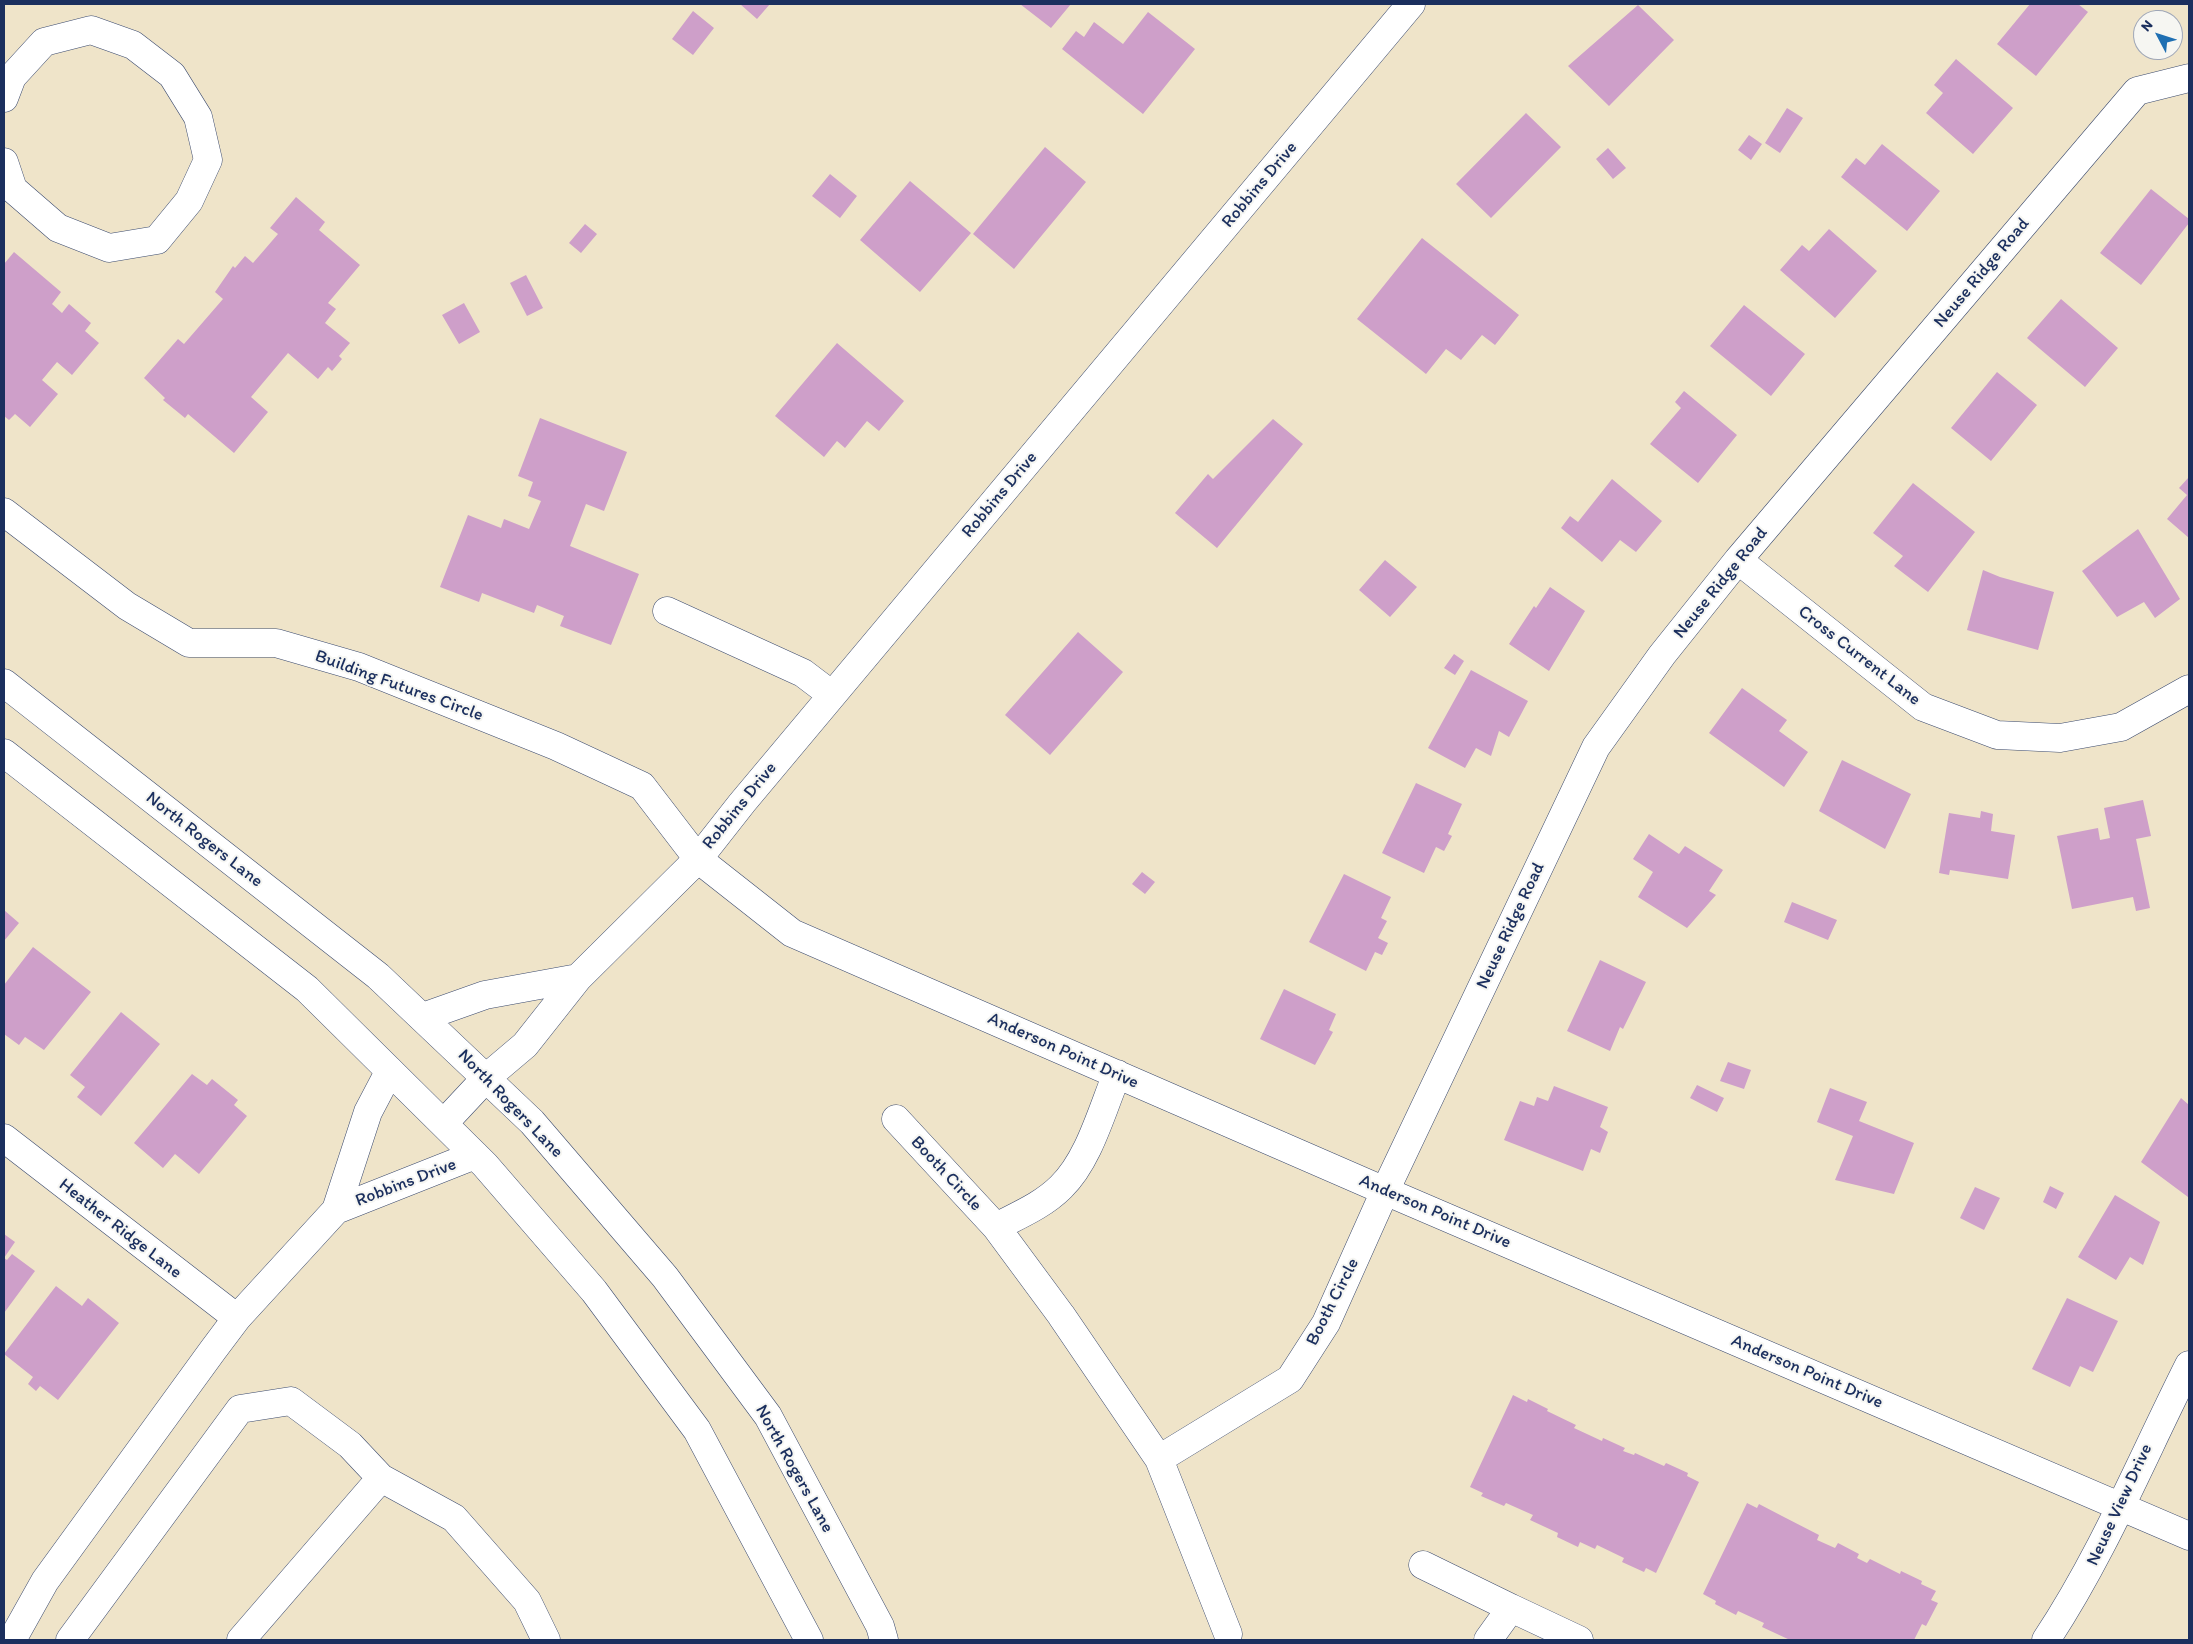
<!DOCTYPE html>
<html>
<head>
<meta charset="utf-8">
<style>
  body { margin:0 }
  #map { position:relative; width:2193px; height:1644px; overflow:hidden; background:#efe4c9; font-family:Itim,sans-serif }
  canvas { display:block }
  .frame { position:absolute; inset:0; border:5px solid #1b2f5e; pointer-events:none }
  .north { position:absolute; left:2133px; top:10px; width:50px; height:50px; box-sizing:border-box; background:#f6f6f2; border:1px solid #9ea6b7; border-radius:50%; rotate:310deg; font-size:14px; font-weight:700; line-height:20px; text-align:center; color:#1b2f5e }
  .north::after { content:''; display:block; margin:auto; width:18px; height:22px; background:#1f6fb2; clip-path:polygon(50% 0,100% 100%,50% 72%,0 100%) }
</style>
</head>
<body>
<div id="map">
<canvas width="2193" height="1644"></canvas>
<div class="frame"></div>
<div class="north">N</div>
</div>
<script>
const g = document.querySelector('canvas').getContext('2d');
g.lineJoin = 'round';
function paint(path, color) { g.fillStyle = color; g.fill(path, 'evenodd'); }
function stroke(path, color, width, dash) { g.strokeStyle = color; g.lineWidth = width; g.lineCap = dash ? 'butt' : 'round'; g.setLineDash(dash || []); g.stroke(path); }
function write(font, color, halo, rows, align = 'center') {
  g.font = font + ' Itim,sans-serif'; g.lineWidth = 4; g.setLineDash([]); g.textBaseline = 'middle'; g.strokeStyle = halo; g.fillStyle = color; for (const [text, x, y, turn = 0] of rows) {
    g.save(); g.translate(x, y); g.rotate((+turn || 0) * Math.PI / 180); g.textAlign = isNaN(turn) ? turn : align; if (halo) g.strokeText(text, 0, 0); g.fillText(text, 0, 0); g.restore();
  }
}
const building = new Path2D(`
  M740,4h30l-13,15z
  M1020,4h51l-20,24z
  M2030,4h48l10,8 -52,64 -39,-32z
  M1638,5l36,35 -65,66 -41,-40z
  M693,11l21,17 -21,27 -21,-16z
  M1148,12l47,37 -52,65 -81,-65 14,-18 8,6 10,-15 29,22z
  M1956,59l57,49 -40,46 -47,-41 17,-20 -9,-8z
  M1787,108l16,10 -23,35 -15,-10z
  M1526,113l35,34 -70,71 -35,-34z
  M1749,135l13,9 -11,16 -13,-10z
  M1882,144l58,47 -33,40 -66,-54 15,-19 9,7z
  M1045,147l41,35 -72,87 -41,-35z
  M1608,148l18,20 -13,11 -17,-20z
  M830,174l27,22 -17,22 -28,-22z
  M910,181l61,52 -51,59 -60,-52z
  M2151,189l38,30v4l-48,62 -41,-32z
  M296,197l29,25 -6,8 41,35 -32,38 8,6 -11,14 25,20 -11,13 3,3 -10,12 -4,-4 -10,12 -30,-26 -37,44 17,15 -34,41 -46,-39 -3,4 -22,-18 2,-2 -21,-20 34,-39 6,5 39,-45 -8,-7 18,-26 2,2 10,-12 8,7 25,-29 -8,-6z
  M585,224l12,10 -16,19 -12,-10z
  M1829,229l48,42 -42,47 -55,-48 22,-25 7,6z
  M1422,238l97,77 -24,30 -13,-10 -21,25 -15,-11 -20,25 -69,-55z
  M14,252l47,40 -9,12 10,9 7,-9 22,19 -6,8 14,12 -27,32 -15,-13 -15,18 16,14 -28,33 -15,-13 -6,6 -5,-4v-152z
  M526,275l17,33 -16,8 -17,-33z
  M2061,299l57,49 -33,39 -58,-49z
  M464,303l16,29 -21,12 -17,-29z
  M1744,305l61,49 -34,42 -61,-50z
  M837,343l67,58 -25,30 -12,-10 -22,27 -8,-7 -13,16 -49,-41z
  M1997,372l40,33 -46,56 -40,-33z
  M1684,391l53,44 -39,48 -48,-39 31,-36 -6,-6z
  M540,418l87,34 -23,59 -18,-7 -16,42 69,28 -28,71 -51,-19 4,-10 -27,-11 -3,8 -52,-20 -3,9 -39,-15 28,-72 33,13 3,-9 25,10 12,-28 -13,-5 5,-14 -15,-6z
  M1273,419l30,25 -86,104 -42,-35 33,-39 5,5z
  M2189,477v61l-22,-19 20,-24 -8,-7z
  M1612,479l50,42 -26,31 -16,-12 -18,22 -41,-34 9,-12 8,6z
  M1913,483l62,49 -47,60 -34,-26 9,-10 -30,-23z
  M2138,529l42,70 -25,19 -11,-16 -27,15 -35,-46z
  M1385,560l32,27 -27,30 -31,-27z
  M1983,570l17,7 54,15 -16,58 -71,-20z
  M1550,587l35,24 -36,60 -40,-27 25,-38 2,2z
  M1078,632l45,40 -73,83 -45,-40z
  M1454,654l10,7 -9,14 -11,-7z
  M1471,670l57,31 -19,36 -10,-6 -8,25 -15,-8 -11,20 -37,-20z
  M1742,688l45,32 -8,11 29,21 -24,35 -75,-54z
  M1842,760l69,34 -26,55 -66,-38z
  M1416,783l46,21 -14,30 4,2 -8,15 -8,-4 -12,26 -42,-20z
  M2143,800l8,36 -15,3 14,69 -14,3 -3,-14 -61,12 -15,-73 41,-8 2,12 10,-2 -6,-30z
  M1981,811l12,3 -2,17 24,4 -7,44 -58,-9 -1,5 -10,-2 10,-60 31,5z
  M1649,834l30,20 6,-8 38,24 -14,21 7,4 -29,33 -49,-31 15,-25 -20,-13z
  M1142,872l13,10 -10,12 -13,-10z
  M1344,874l47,23 -10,21 6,3 -9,17 10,5 -6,12 -7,-3 -9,19 -57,-29z
  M1792,902l45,18 -9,20 -44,-18z
  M4,910l15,13 -15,18z
  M33,947l58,45 -47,58 -19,-13 -6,8 -15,-11v-49z
  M1600,960l46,22 -23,47 -3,-2 -10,24 -43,-20z
  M1284,989l52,25 -7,16 4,2 -18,33 -55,-26z
  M121,1012l39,32 -59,72 -24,-19 8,-10 -15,-12z
  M1728,1062l23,8 -7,19 -24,-8z
  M192,1074l15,11 5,-6 26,21 -4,5 13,11 -48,58 -24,-20 -12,14 -29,-25z
  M1697,1085l27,13 -7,14 -27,-14z
  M1554,1086l54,21 -8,20 8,5 -8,21 -9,-4 -8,22 -79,-31 16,-39 14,5 3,-9 11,4z
  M1830,1088l37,14 -8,19 55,22 -20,51 -59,-14 18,-44 -36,-14z
  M2181,1098l8,7 -1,92 -47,-35z
  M2050,1186l14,7 -8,16 -13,-7z
  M1975,1187l25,11 -16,32 -24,-12z
  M2115,1195l45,27 -17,43 -13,-8 -14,23 -38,-23z
  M4,1234l11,8 -11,16z
  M12,1254l23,17 -31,42v-55l3,2z
  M56,1286l26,20 6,-8 31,25 -61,77 -18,-14 -4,5 -8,-7 5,-7 -29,-23z
  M2067,1298l51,23 -25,51 -13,-6 -10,21 -38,-18z
  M1513,1395l14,7 1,-3 20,10 -1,2 29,14 -2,3 28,13 1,-3 22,10 -2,3 11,4 1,-2 29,13 2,-3 22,10 -1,3 12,6 -43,91 -10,-5 -2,4 -22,-10 2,-4 -27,-13 -2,4 -15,-7 -2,5 -21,-10 1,-4 -28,-13 3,-5 -27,-12 -2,3 -23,-10 2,-3 -13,-6z
  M1747,1503l10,5 2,-4 23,12 37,19 -2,5 18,8 3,-5 21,11 -2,4 10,5 3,-4 30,15 1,-3 21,10 -1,3 15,7 -5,9 7,3 -12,23 -4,-2 -8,16h-124l-28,-13 2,-4 -26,-12 -2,4 -21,-11 1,-3 -13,-7z`);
const minor = new Path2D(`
  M4,98l8,-21 32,-35 47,-12 42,15 39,30 26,42 10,43 -19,41 -32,39 -48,8 -51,-20 -45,-39 -9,-27
  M4,512l123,94 62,37h87l83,24 197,79 86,40 56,73 94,74 593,258 804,345
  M1738,560l185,147 74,28 63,3 61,-11 68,-38
  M667,611l136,62 29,22
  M4,683l374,293 154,146 133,155 103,139 112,210 4,14
  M4,753l303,236 178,176 109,126 103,139 112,210
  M423,1017l62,-22 93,-17
  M896,1119l100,108 65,88 98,144 69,175
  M444,1123l42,-45 39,-33 53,-67 120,-119 44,-56 669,-799
  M4,1138l233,180
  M336,1210l139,-55
  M996,1227c23,-12 47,-22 65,-40 28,-27 41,-77 56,-113
  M1159,1459l131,-80 36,-56 59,-132 211,-444 66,-92 76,-95 399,-469 52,-13
  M1423,1565l88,43
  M12,1640l33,-59 168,-231 24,-32 99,-108 32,-98 21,-40
  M70,1640l170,-231 51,-8 59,44 31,33 73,40 73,83 19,39
  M241,1640l140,-162
  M1488,1640l23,-32 68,32
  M2046,1640c57,-86 96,-182 143,-275`);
const streetNames = [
  ["Robbins Drive",1260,185,-50],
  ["Neuse Ridge Road",1982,273,-50],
  ["Robbins Drive",1000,495,-50],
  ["Neuse Ridge Road",1721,583,-51],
  ["Cross Current Lane",1859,656,38],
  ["Building Futures Circle",399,686,20],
  ["Robbins Drive",740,806,-51],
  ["North Rogers Lane",204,840,38],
  ["Neuse Ridge Road",1511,926,-65],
  ["Anderson Point Drive",1063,1051,24],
  ["North Rogers Lane",510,1104,46],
  ["Booth Circle",946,1174,47],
  ["Robbins Drive",406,1183,-21],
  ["Anderson Point Drive",1435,1212,23],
  ["Heather Ridge Lane",120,1229,38],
  ["Booth Circle",1333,1302,-63],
  ["Anderson Point Drive",1807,1372,23],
  ["North Rogers Lane",794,1469,61],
  ["Neuse View Drive",2120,1505,-65]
];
paint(building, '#ce9fc9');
stroke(minor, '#3b4a6e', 29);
stroke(minor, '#fff', 28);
write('18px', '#1b2f5e', '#f6f6f2', streetNames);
</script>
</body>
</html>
